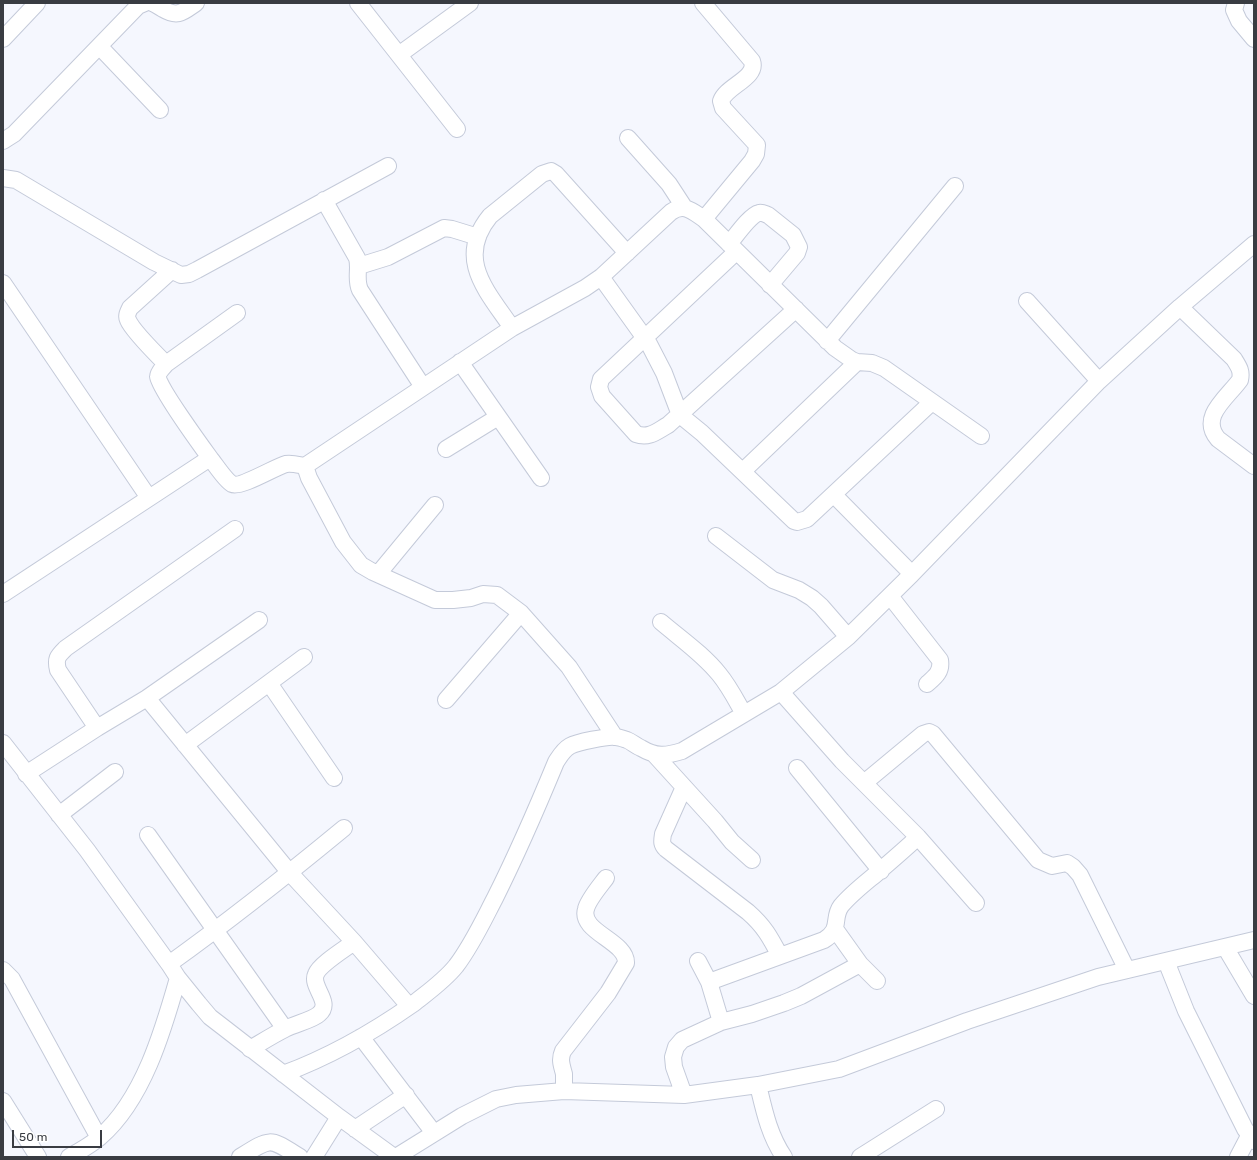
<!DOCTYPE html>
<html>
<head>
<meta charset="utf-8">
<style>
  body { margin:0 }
  #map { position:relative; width:1257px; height:1160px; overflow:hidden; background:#f5f7fe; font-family:Rubik,sans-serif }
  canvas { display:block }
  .frame { position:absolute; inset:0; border:4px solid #393c42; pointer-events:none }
  .scale { position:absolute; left:12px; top:1130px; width:90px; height:18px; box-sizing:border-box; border:2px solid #393c42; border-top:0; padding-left:5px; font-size:12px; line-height:14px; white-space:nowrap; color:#393c42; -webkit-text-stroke:3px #fff; paint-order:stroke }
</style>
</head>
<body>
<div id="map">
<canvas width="1257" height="1160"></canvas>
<div class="frame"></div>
<div class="scale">50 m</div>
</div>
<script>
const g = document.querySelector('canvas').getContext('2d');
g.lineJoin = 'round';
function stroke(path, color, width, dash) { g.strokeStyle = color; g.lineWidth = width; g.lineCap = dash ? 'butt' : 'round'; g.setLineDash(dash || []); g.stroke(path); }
const minor = new Path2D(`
  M152,3c4,1 7,4 11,6 15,9 20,3 33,-6
  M358,3l99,126
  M703,3l49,58c6,17 -26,25 -31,40l2,7 34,37 -1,9 -4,7 -48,58
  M1236,3l-2,7 5,11 15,18
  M3,39l34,-36
  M100,47l60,63
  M400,54l70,-51
  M628,138l41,46 15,23
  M3,141l11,-7 124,-128 7,-3
  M3,178l13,2 138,82 27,13 8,-1 8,-4 191,-104
  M324,200l33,58c3,11 -2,21 3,32l63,97
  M729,244c6,-7 21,-29 30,-31 3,-1 6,1 9,2l25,20 6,12 -2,6 -27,32
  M736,252l-135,127 -2,8 3,9 34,38c13,5 21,-3 32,-9l128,-116
  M359,266l29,-9 56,-29 8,1 26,8
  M601,277l48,67 15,29 16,42 22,18 92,88 3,1 10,-3 125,-117
  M3,283l146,215
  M1027,301l72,80
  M1180,307l54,52c5,8 8,12 6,21 -13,18 -41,37 -22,59l36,27
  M512,328c-25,-37 -57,-69 -22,-112l52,-42 9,-3 5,3 71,79
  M827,341l128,-155
  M460,362l81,116
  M166,364c-9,-9 -34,-34 -38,-44 -2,-4 0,-8 2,-12l42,-38
  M446,449l52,-32
  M210,458c5,6 15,22 22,26 9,4 43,-17 54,-20 6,-1 13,1 19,2
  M743,471l114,-109
  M834,495l78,79
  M716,536l57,44 26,10 13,8 9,8 27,31
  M378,574l57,-69
  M3,594l207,-136c-8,-11 -53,-73 -52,-81 0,-5 5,-9 8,-13l71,-51
  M890,596l50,64c2,12 -5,17 -13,24
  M661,622c20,17 42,32 58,52 10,12 17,26 25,40
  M269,683l65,95
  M781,692l61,69 76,76 58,66
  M147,698l143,175 64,69 55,64
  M446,700l75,-87
  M97,728l-39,-58c-3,-12 0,-14 8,-22l169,-119
  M615,737l-46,-70 -48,-54 -24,-18 -14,-1 -12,4 -18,2h-18l-62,-28 -12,-7 -18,-23 -34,-64 -4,-12 207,-138 73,-40 16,-11 70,-65c13,-9 21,-1 33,7l131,129 17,12 5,2 15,1 12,5 97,68
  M3,743l84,107 82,114 9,14 21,26 11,13 13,10 116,90 55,40
  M185,745l119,-88
  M654,754l61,67 17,21 20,18
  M797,768l84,103
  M26,774l71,-46 50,-30 112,-78
  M864,783l59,-49 6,-2 4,2 105,126 14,6 15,-3 6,4 7,8 47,95
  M684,787l-21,47c-1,7 -2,10 3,15l82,63c16,14 22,25 32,44
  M59,815l56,-43
  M148,835l137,194
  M835,929l25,35 17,17
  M1225,947l29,49
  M698,961l11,21 12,40
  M1166,961l20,50 59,118 9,12
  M169,964c60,-43 118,-89 175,-136
  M3,970l9,9 87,159
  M709,982l115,-42c18,-11 8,-22 17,-34 10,-12 23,-22 35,-32 14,-12 28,-24 42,-37
  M361,1037l73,96
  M250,1049c12,-7 23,-14 35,-20 9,-5 28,-9 34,-15 14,-12 -9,-27 -3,-40 4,-10 29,-25 38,-32
  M283,1074c46,-17 90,-42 130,-70 15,-12 31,-23 43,-38 16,-21 27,-45 39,-68 22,-44 42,-90 61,-136 4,-6 7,-12 14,-16 7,-4 38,-10 45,-9 4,0 9,2 12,3 5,2 9,6 14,8 15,9 25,8 41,3l99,-59 67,-55 64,-63 187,-193 81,-74 74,-63
  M758,1085c6,25 11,50 26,72
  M564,1091c0,-6 0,-11 0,-17 -2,-8 -5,-14 -1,-23l45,-58 18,-30c1,-22 -47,-31 -40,-54 2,-9 14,-23 20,-31
  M684,1095l-10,-28 -1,-10 3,-10 6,-7 39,-18 31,-8 32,-11 17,-7 59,-32
  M3,1101l35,56
  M355,1129l51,-34
  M69,1157c11,-6 22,-12 31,-20 43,-37 63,-106 78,-159
  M240,1157c32,-20 29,-19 60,0
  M314,1157l25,-40
  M396,1157l66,-41 34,-17 20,-4 48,-4 120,4 74,-10 81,-16 128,-48 131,-44 156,-37
  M860,1157l76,-48
  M1238,1157l11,-21`);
stroke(minor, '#c4cad9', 18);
stroke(minor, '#fff', 16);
</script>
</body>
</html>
